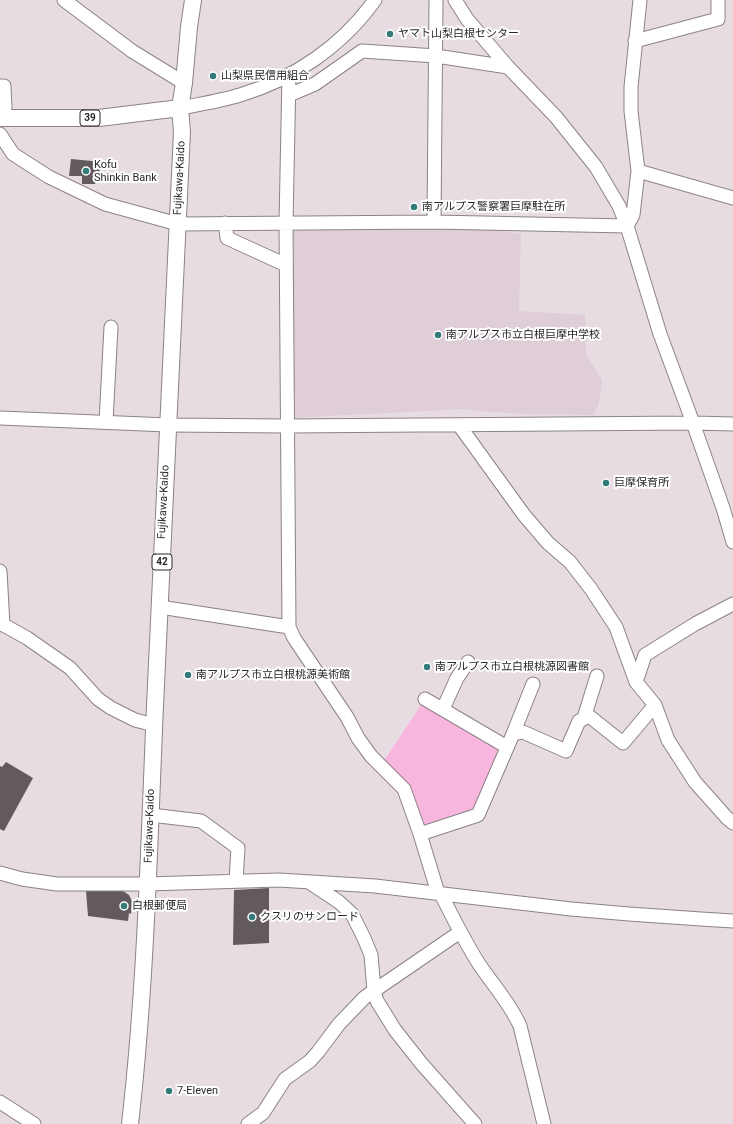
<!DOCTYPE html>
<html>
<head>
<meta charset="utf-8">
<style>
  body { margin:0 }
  canvas { display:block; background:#e7dce2 }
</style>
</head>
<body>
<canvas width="733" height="1124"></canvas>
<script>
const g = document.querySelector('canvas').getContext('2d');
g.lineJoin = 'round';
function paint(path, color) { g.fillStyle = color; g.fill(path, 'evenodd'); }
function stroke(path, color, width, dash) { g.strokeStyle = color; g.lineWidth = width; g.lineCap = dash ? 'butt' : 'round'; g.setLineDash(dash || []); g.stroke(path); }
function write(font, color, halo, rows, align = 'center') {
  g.font = font + ' Roboto,"Noto Sans JP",sans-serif'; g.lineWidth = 4; g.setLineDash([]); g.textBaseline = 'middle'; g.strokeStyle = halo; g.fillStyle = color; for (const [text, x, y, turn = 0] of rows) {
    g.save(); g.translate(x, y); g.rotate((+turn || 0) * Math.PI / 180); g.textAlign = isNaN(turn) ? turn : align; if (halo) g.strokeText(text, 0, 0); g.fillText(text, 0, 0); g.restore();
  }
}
const built = new Path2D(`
  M470,227l51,7 -2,77 66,4 1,39 16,26 -3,24 -6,11 -69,-1 -43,-3 -18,-2 -172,9v-189z`);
const green = new Path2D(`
  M425,699l82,48 -29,68 -58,19 -16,-45 -23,-24z`);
const building = new Path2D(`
  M71,159l32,3 -8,22h-13v-8h-13z
  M6,762l27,16 -29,53 -4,-2v-63l2,1z
  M269,888v55l-36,2 1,-55z
  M113,889l10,2 6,4 3,6v2l-1,11 -2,-1 -1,8 -40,-5 -2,-25h26z`);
const minor = new Path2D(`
  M64,0l68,51 52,32
  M455,0l12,19 41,48 48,50 40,50 23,39 8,20 33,108 33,89 30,85 10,34
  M635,41l83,-22v-19
  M289,75l-3,148 3,404 5,11 53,79 11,21 13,18 33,33 16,45 18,59
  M0,86h4l1,22
  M289,95l26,-11 47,-33 74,5 72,11
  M180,108c20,-4 41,-7 60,-13 54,-16 102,-49 135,-95
  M0,134l13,20 36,23 56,27 73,20 256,-2 193,4
  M638,171l95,27
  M434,222l2,-222
  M225,223l2,15 59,27
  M627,226l6,-11 5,-44 -7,-60v-24l9,-87
  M0,418l168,7 119,1 406,-3 40,1
  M106,422l5,-95
  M459,425l65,90 24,28 22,19 21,27 25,38 20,55 19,23 13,35 27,42 32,36 6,5
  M0,571l3,54
  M160,607l129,20
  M0,623l27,15 43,30 28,31 13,9 24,12 19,5
  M636,682l9,-27 50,-31 38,-20
  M425,699l82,48
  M443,709l14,-31 11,-16
  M584,718l13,-42
  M513,734l20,-50
  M151,815l50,6 37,27 -2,33
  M420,834l58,-19 35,-81 10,-2 43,19 13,-30 10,-5 34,27 32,-38
  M0,873l22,6 35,5h90l132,-4 96,6 196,23 58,5 72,5 32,2
  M309,882l30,20 13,12 12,24 7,17 3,36 3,10 18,29 26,33 54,61
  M441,894c12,24 24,48 38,70 14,21 31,39 41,62l24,98
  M0,1102l34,22
  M248,1124l15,-11 22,-34 25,-18 8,-9 21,-28 26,-27 95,-65`);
const major = new Path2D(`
  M0,118h99l81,-10
  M130,1124c16,-139 19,-279 25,-418 9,-192 18,-383 27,-574l-2,-24 4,-25 5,-56 4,-27`);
const markers = [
  [390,34,4,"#327b79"],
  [213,76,4,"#327b79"],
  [86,171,4,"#327b79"],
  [414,207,4,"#327b79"],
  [438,335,4,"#327b79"],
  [606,483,4,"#327b79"],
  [427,667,4,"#327b79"],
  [188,675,4,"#327b79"],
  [124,906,4,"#327b79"],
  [252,917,4,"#327b79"],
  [169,1091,4,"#327b79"]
];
const shields = [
  [90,118,20],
  [162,562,20]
];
const shieldNames = [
  ["39",90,118],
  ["42",162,562]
];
const poiNames = [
  ["ヤマト山梨白根センター",398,34],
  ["山梨県民信用組合",221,76],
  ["Kofu",94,165],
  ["Shinkin Bank",94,178],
  ["南アルプス警察署巨摩駐在所",422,207],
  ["南アルプス市立白根巨摩中学校",446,335],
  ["巨摩保育所",614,483],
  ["南アルプス市立白根桃源図書館",435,667],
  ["南アルプス市立白根桃源美術館",196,675],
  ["白根郵便局",132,906],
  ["クスリのサンロード",260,917],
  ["7-Eleven",177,1091]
];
const streetNames = [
  ["Fujikawa-Kaido",180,178,-87],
  ["Fujikawa-Kaido",164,502,-87],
  ["Fujikawa-Kaido",150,826,-88]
];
paint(built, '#dfcdd7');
paint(green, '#f8b6de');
paint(building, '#635a5f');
stroke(minor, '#8c8287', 15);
stroke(major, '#8c8287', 18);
stroke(minor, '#fff', 13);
stroke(major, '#fff', 16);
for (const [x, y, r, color] of markers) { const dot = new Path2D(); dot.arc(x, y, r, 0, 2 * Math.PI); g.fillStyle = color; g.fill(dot); stroke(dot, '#fff', 1.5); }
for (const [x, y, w] of shields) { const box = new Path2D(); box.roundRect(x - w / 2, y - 8, w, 16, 3); g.fillStyle = '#fff'; g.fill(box); stroke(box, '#2c282a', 1); }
write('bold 10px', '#2c282a', null, shieldNames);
write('11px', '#2c282a', '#fff', poiNames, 'left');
write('11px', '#2c282a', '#fff', streetNames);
</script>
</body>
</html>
